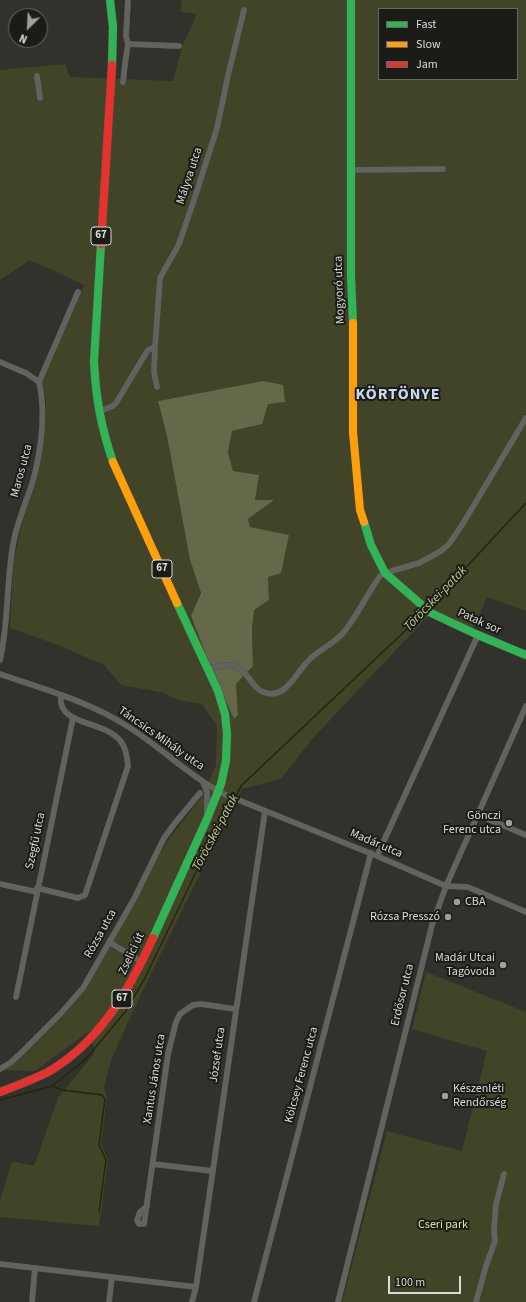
<!DOCTYPE html>
<html>
<head>
<meta charset="utf-8">
<style>
  body { margin:0 }
  #map { position:relative; width:526px; height:1302px; overflow:hidden; background:#31322c; font-family:"Source Sans 3",sans-serif }
  canvas { display:block }
  .legend { position:absolute; left:378px; top:8px; width:140px; height:72px; box-sizing:border-box; background:#1b1b17; border:1px solid #676863; margin:0; padding:5px 7px; list-style:none; font-size:12px; color:#dadbd5 }
  .legend li { display:flex; align-items:center; gap:8px; height:20px }
  .legend b { width:20px; border:1px solid #676863 }
  .north { position:absolute; left:8px; top:8px; width:40px; height:40px; box-sizing:border-box; background:#1b1b17; border:1px solid #676863; border-radius:50%; rotate:204deg; font-size:11px; font-weight:700; line-height:16px; text-align:center; color:#dadbd5 }
  .north::after { content:''; display:block; margin:auto; width:14px; height:18px; background:#9fa09a; clip-path:polygon(50% 0,100% 100%,50% 72%,0 100%) }
  .scale { position:absolute; left:388px; top:1276px; width:73px; height:18px; box-sizing:border-box; border:2px solid #dadbd5; border-top:0; padding-left:5px; font-size:12px; line-height:14px; white-space:nowrap; color:#dadbd5; -webkit-text-stroke:3px #1b1b17; paint-order:stroke }
</style>
</head>
<body>
<div id="map">
<canvas width="526" height="1302"></canvas>
<ul class="legend">
<li><b style="height:5px;background:#30b455"></b>Fast</li>
<li><b style="height:5px;background:#ff9f0a"></b>Slow</li>
<li><b style="height:5px;background:#e5322d"></b>Jam</li>
</ul>
<div class="north">N</div>
<div class="scale">100 m</div>
</div>
<script>
const g = document.querySelector('canvas').getContext('2d');
g.lineJoin = 'round';
function paint(path, color) { g.fillStyle = color; g.fill(path, 'evenodd'); }
function stroke(path, color, width, dash) { g.strokeStyle = color; g.lineWidth = width; g.lineCap = dash ? 'butt' : 'round'; g.setLineDash(dash || []); g.stroke(path); }
function write(font, color, halo, rows, align = 'center') {
  g.font = font + ' "Source Sans 3",sans-serif'; g.lineWidth = 4; g.setLineDash([]); g.textBaseline = 'middle'; g.strokeStyle = halo; g.fillStyle = color; for (const [text, x, y, turn = 0] of rows) {
    g.save(); g.translate(x, y); g.rotate((+turn || 0) * Math.PI / 180); g.textAlign = isNaN(turn) ? turn : align; if (halo) g.strokeText(text, 0, 0); g.fillText(text, 0, 0); g.restore();
  }
}
const green = new Path2D(`
  M182,0h344v611l-39,-14 -17,39 -42,-20 -115,122 -32,41 -39,10 -100,203 -31,68 -7,28 3,9 -6,47 7,16 -9,66 -99,-9v-16l12,-40 22,5 24,-68 36,-44 -3,-24 -56,41 -35,-1 47,-44 34,-39 86,-145 35,-46 14,-31 1,-39 -15,-22 -23,-4 -18,-8 -40,-7 -17,-20 -49,-21 -45,-16 3,-65 10,-44 14,-45 8,-43 1,-32 -5,-17 43,-97 -54,-25 -30,20v-210l65,-6 5,13 103,4 9,-35 15,-32 -17,-2zM379,9h138v70h-138zM263,381l-2,43 -29,7 -4,21 5,19 22,29h19l-26,19 2,8 38,8 -20,42 1,23 -15,10 -2,19 1,37 -17,18 2,31 -4,4 -22,-48 -21,-54 10,-24 -11,-33 -23,-124 -9,-35z
  M426,972l100,40v290h-184l45,-171 75,20 25,-100 -75,-22z`);
const forest = new Path2D(`
  M263,381l20,4 2,17 -17,2 -6,20 -30,7 -4,21 5,19 26,4 -4,25h19l-26,19 2,8 39,8 -8,38 -13,4 1,23 -15,10 -2,19 1,37 -17,18 2,31 -4,4 -22,-48 -21,-55 10,-23 -11,-33 -23,-124 -9,-35z`);
const stream = new Path2D(`
  M429,607l97,-104
  M235,797l7,-12 183,-173
  M52,1086l10,4 40,5 3,4 -6,46 7,15 -7,52
  M0,1100l52,-14 33,-26 40,-48 20,-34 80,-166 8,-12`);
const street = new Path2D(`
  M128,44l51,2
  M37,76l3,22
  M123,82l2,-18 3,-20 -2,-8 2,-36
  M352,170l91,-1
  M155,347l-1,25 3,15
  M0,362l26,11 13,9c7,30 3,61 -4,91 -6,24 -18,47 -22,72 -7,39 -4,76 -13,115
  M39,382l39,-90
  M98,412l15,-6 3,-3 30,-50 2,-3 7,-3 5,-69 19,-34 17,-50 21,-66 12,-57 15,-61
  M208,669c18,-6 28,-7 41,9 3,5 7,10 12,13 23,12 34,-17 47,-30 10,-11 26,-17 35,-28 15,-18 24,-39 37,-57l5,-3 34,-10 22,-12 8,-7 13,-19 64,-107
  M0,674c43,15 88,27 127,52 34,21 63,51 99,69l151,61 69,30 21,1 8,3 51,22
  M203,782l4,10v21
  M478,815l48,20
  M377,856l101,-221
  M0,884l37,8
  M37,888l41,10 7,-3 43,-129c-1,-7 -1,-14 -5,-21 -13,-26 -67,-17 -62,-50
  M109,942l33,20
  M16,997l57,-279
  M0,1069l10,-6 11,-10 40,-40 22,-25 51,-89 30,-61 11,-15 25,-30
  M153,1164l59,7
  M147,1206l-7,6 -3,8 2,4h5l24,-170 8,-32 4,-8 13,-9 8,-1 34,5
  M0,1264l196,23
  M32,1302l3,-34
  M109,1302l3,-25
  M192,1302l4,-15 69,-476
  M254,1302l117,-449
  M338,1302l94,-377 14,-39 80,-180
  M476,1302l10,-36 9,-25 -1,-11 2,-26 8,-30`);
const fast = new Path2D(`
  M110,0l3,27 -1,38
  M351,0v276l2,47
  M101,244l-7,118c2,37 7,65 19,100
  M364,522l7,23 14,28 46,40 47,22 48,20
  M153,938l54,-119 14,-35 5,-23 1,-27 -2,-20 -7,-23 -41,-88`);
const slow = new Path2D(`
  M353,323v109l7,78 4,12
  M113,462l64,141`);
const jam = new Path2D(`
  M101,244l11,-179
  M0,1092c16,-6 32,-12 48,-20 52,-30 81,-82 105,-134`);
const markers = [
  [509,823,4,"#9fa09a"],
  [457,902,4,"#9fa09a"],
  [448,917,4,"#9fa09a"],
  [503,965,4,"#9fa09a"],
  [445,1096,4,"#9fa09a"]
];
const shields = [
  [101,236,20],
  [162,569,20],
  [122,999,20]
];
const shieldNames = [
  ["67",101,236],
  ["67",162,569],
  ["67",122,999]
];
const streetNames = [
  ["Mályva utca",190,176,-72],
  ["Mogyoró utca",340,290,-92],
  ["Maros utca",22,471,-75],
  ["Patak sor",479,622,24],
  ["Táncsics Mihály utca",161,739,35],
  ["Szegfű utca",36,841,-78],
  ["Madár utca",376,844,23],
  ["Rózsa utca",101,934,-61],
  ["Zselici út",132,954,-65],
  ["Erdősor utca",403,995,-76],
  ["József utca",218,1055,-82],
  ["Kölcsey Ferenc utca",302,1075,-75],
  ["Xantus János utca",155,1079,-81]
];
const poiNames = [
  ["Gönczi",501,816],
  ["Ferenc utca",501,830],
  ["CBA",465,902,"left"],
  ["Rózsa Presszó",440,917],
  ["Madár Utcai",495,958],
  ["Tagóvoda",495,972],
  ["Készenléti",453,1089,"left"],
  ["Rendőrség",453,1103,"left"]
];
const parkNames = [
  ["Cseri park",443,1225]
];
const waterNames = [
  ["Töröcskei-patak",436,599,-46],
  ["Töröcskei-patak",216,833,-62]
];
const districtNames = [
  ["KÖRTÖNYE",398,395]
];
paint(green, '#424427');
paint(forest, '#656849');
stroke(stream, '#252707', 1.5);
stroke(street, '#4f504b', 6);
stroke(fast, '#4f504b', 9);
stroke(slow, '#4f504b', 9);
stroke(jam, '#4f504b', 9);
stroke(street, '#62625f', 5.5);
stroke(fast, '#30b455', 8);
stroke(slow, '#ff9f0a', 8);
stroke(jam, '#e5322d', 8);
for (const [x, y, r, color] of markers) { const dot = new Path2D(); dot.arc(x, y, r, 0, 2 * Math.PI); g.fillStyle = color; g.fill(dot); stroke(dot, '#1b1b17', 1.5); }
for (const [x, y, w] of shields) { const box = new Path2D(); box.roundRect(x - w / 2, y - 9, w, 18, 3); g.fillStyle = '#1b1b17'; g.fill(box); stroke(box, '#dadbd5', 1); }
write('bold 11px', '#dadbd5', null, shieldNames);
write('12px', '#dadbd5', '#1b1b17', streetNames);
write('12px', '#dadbd5', '#1b1b17', poiNames, 'right');
write('12px', '#dfe4a5', '#1b1b17', parkNames);
write('italic 13px', '#c3c789', '#1b1b17', waterNames);
g.letterSpacing = '1px';
write('bold 16px', '#cad9f3', '#1b1b17', districtNames);
g.letterSpacing = '0px';
</script>
</body>
</html>
